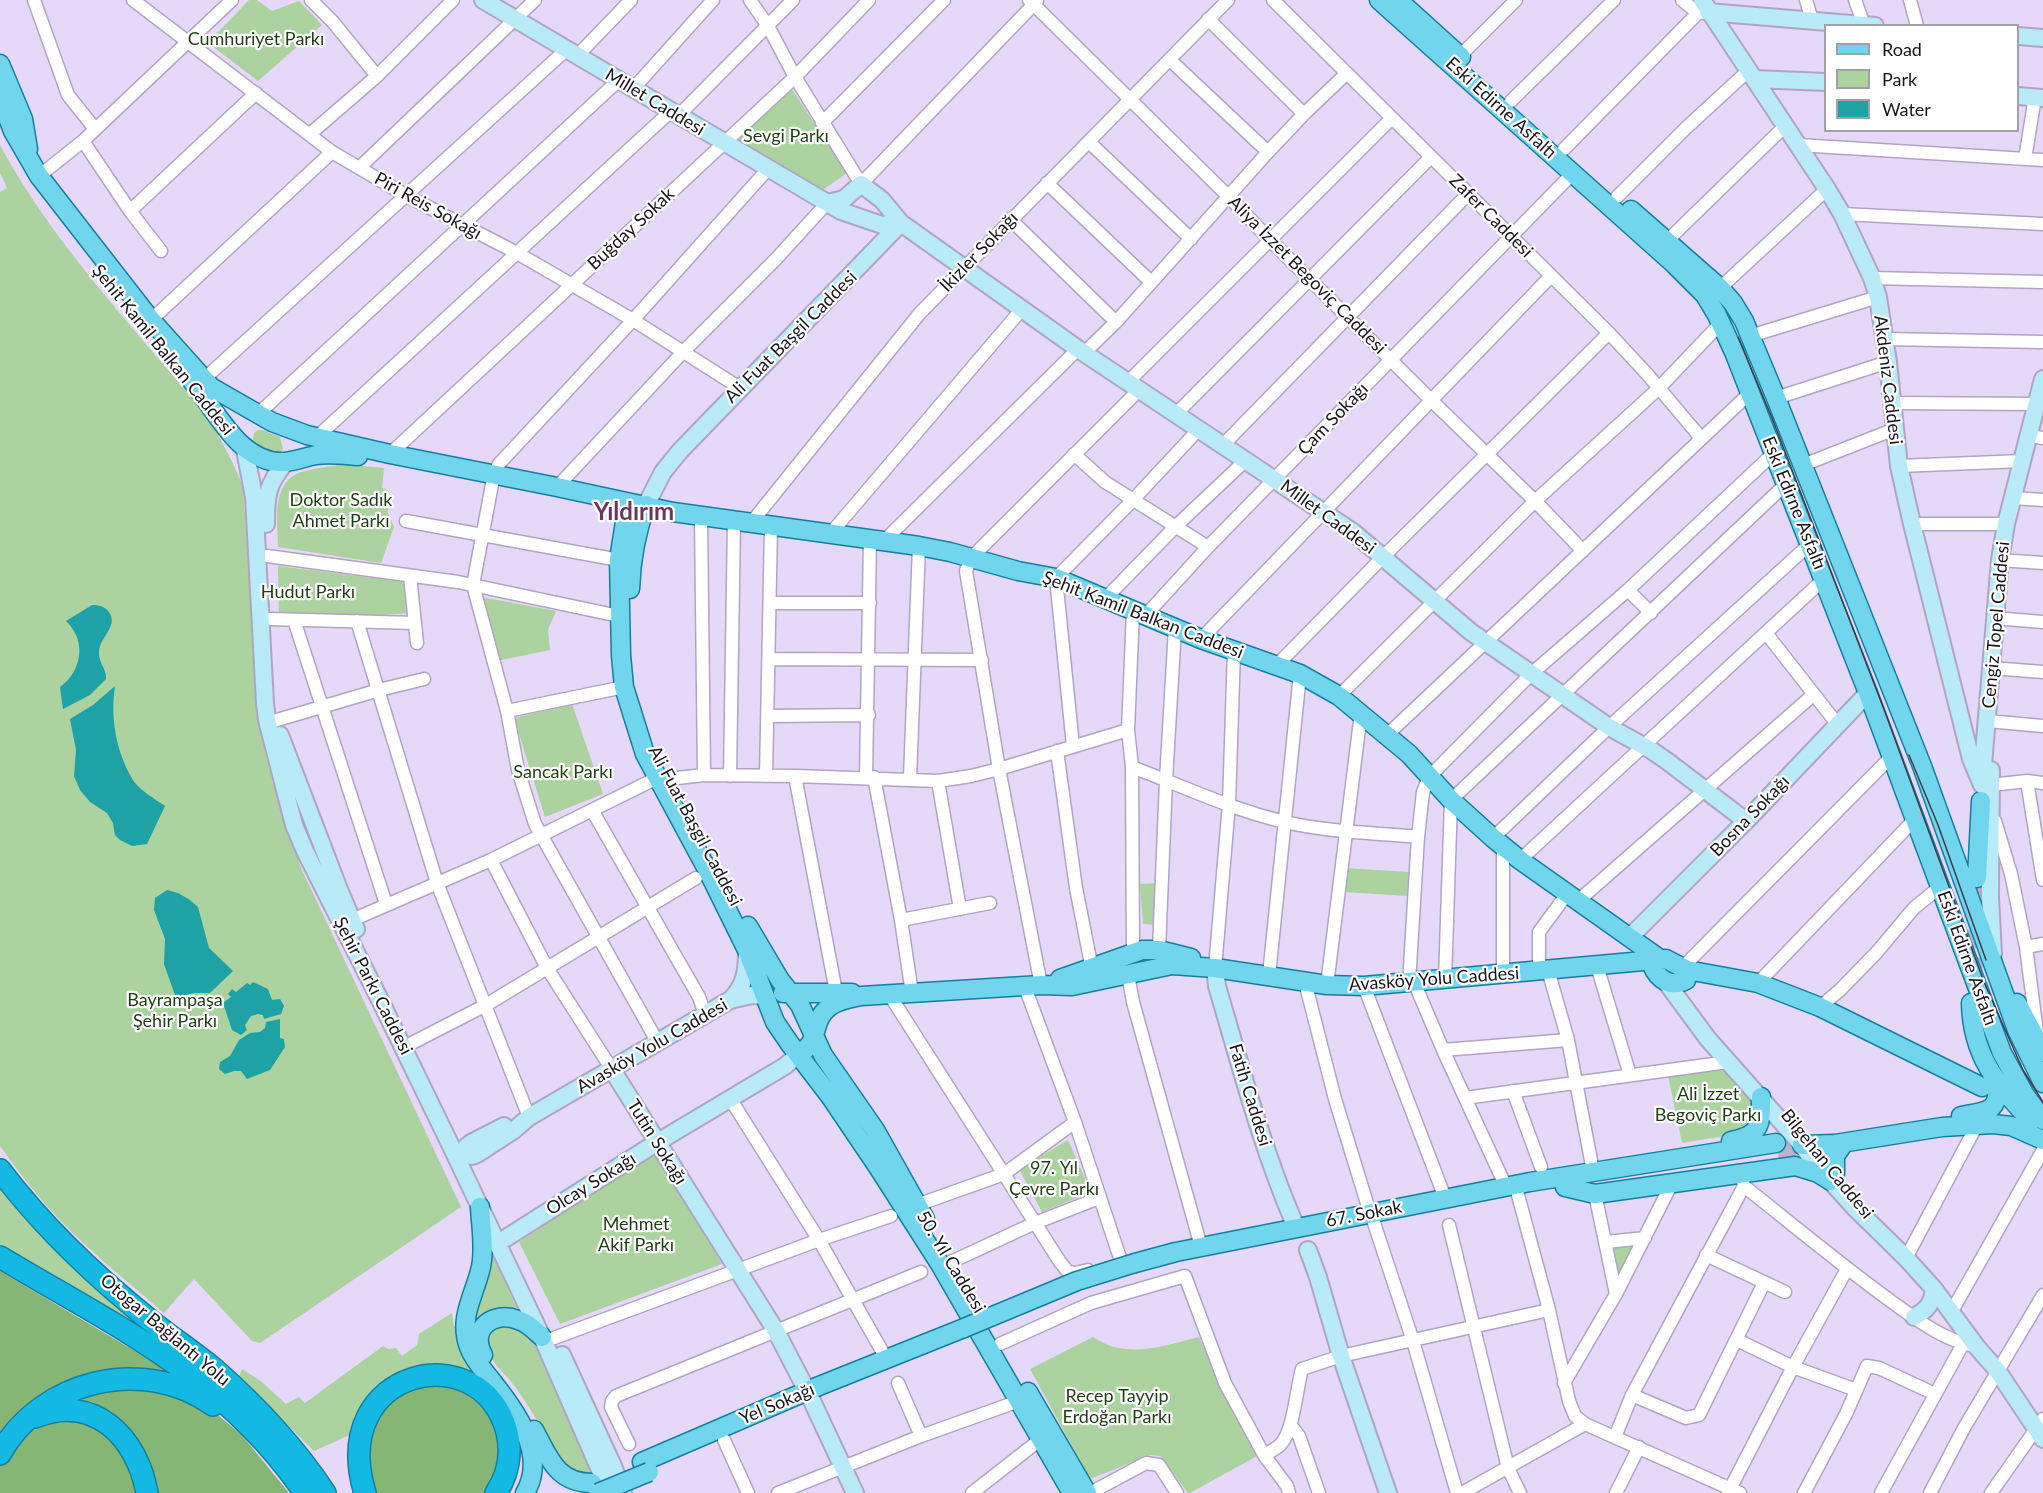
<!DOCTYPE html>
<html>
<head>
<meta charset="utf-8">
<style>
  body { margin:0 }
  #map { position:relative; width:2043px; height:1493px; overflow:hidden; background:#e6d8f8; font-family:Lato,sans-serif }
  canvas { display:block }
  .legend { position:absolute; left:1824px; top:24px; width:195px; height:108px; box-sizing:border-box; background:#fff; border:2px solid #a3a1a5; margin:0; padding:8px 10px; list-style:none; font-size:18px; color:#19141f }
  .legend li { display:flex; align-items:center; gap:12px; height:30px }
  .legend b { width:30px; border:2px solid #a3a1a5 }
</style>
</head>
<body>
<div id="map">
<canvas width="2043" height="1493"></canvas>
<ul class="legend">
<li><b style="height:8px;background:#72d5ee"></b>Road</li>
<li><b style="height:16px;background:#abd29f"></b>Park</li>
<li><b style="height:16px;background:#1ea2a5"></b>Water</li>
</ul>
</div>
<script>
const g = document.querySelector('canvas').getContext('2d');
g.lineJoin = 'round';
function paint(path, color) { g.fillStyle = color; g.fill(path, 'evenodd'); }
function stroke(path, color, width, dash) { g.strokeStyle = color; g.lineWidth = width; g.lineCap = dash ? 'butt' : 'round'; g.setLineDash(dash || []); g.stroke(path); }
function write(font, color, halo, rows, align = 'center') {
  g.font = font + ' Lato,sans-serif'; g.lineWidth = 4.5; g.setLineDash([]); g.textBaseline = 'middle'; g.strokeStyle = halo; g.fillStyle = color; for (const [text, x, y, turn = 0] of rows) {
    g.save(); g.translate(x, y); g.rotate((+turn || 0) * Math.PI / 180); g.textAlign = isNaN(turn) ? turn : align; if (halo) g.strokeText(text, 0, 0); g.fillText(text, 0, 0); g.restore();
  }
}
const green = new Path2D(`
  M249,0h8l15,11 27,-10 23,24 -64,56 -50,-38z
  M791,88l56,85 -27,19 -64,-39 -18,-14z
  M0,145c51,95 127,175 196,258 20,26 35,53 47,84l16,226 13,67 29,88 160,339 -201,136 -8,-2 -58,-62 -30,34c-36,-31 -74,-61 -106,-95 -22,-23 -40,-47 -58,-72v-954l7,-4 -7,-15z
  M258,430h4l18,7 3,12 -4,5 -5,1 -22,-11 2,-11z
  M342,464l42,4 -2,20 7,3 -1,22 6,14 -13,36 -103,-16c0,-25 -8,-64 23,-75 13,-4 28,-5 41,-8z
  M278,566l126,16 4,2 5,29 -48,3 -86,-3z
  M481,597l75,14 -8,19 2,20 -53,11z
  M572,704l31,90 -58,23 -31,-99z
  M1345,868l64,4 -2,24 -63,-4z
  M1158,883v42l-15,-1 -3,-40z
  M1726,1068l28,36 2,18 -14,11 -60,10 -14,-68z
  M1068,1140l23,52 -49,20 -23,-43z
  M654,1152l68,112 -162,60 -41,-82z
  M0,1183l176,170 -176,-104z
  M1640,1242l-22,42 -7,-39z
  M489,1253l5,6 23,49 -4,4 -40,19 -1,-21z
  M452,1313l2,13 4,1 13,36 -4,10c-8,-2 -15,-5 -23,-6 -45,-7 -82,25 -92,67l-38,17 -75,-74 3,-8 20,13 24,22 13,-7 6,6 78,-57 5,3 8,-1 6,8 15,-11 2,-11z
  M505,1324l23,9 27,50 39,91h-7l-20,-5c-21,-29 -35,-62 -58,-90 -8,-9 -22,-21 -23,-34 -1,-13 8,-18 19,-21z
  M1093,1337c33,23 70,9 106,0l25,57 33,62 -67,37h-2l-28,-37 -10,-1 -60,24 -60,-110z`);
const forest = new Path2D(`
  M0,1271l182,108 -77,-4 -105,70z
  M420,1383l37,3 35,29 10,39 -13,39h-116l-5,-55 16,-35z
  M111,1385l75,9 33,22 22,18 48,59h-135l-7,-25 -78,-71z
  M85,1420l29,17 17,30 6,26h-137v-28l9,-17 11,-13 25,-13z`);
const water = new Path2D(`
  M92,605c6,0 13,1 17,7 10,14 -10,26 -10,40 -1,10 8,17 7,27l-16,16 -27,14 -3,-22c22,-16 27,-46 6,-66z
  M115,686c-5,31 1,66 18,94 6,10 22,19 32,26l-18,38 -15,2 -12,-6 -5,-5 -2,-12 -6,-10 -17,-11 -10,-12 -6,-14 2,-26 -6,-31 23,-14z
  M167,890l11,3 12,7 8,7 11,41 24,23 -23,22h-16l-18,5 -12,-34 1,-25 -11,-29 1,-12z
  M253,982l15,7 4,11 8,-1 4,7 -3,8 -17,5 -1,-4 -5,-1 -7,2 -6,9 2,5 -6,5 -9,-5 -9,-27 8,-6 -3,-3 4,-5 4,3 11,-9 3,2z
  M280,1019v19l4,1 1,8 -15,23 -23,9 -6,-8h-7l-9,3 -6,-5 1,-7 10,-6 9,-16 11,-7 10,-1 5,-4 1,-6z`);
const primaryTunnel = new Path2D(`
  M1973,975l4,-97
  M1778,1153l43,-5`);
const street = new Path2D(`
  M34,0l34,95 27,34
  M133,0l199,152 75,44 110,57 116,67 107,68
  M311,0l22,22 44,54
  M750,0l18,26 27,51 66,107 176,-183
  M1029,0l200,197 41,43 161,160 104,101 48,50
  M1273,0l336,333 39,42 53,63
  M1682,0l16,13
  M1806,0l6,20
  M1855,0l9,25
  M1910,0l7,26
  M1208,19l96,95
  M577,56l54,-56
  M1460,56l56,-56
  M1170,60l98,92
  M633,89l80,-89
  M1511,101l103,-101
  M678,116l115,-116
  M822,123l122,-123
  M310,134l67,-58 76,-76
  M83,141l47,70 31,40
  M1089,142l102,97
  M1798,145l245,15
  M1564,149l134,-136 10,-1
  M2025,159l10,-62
  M359,168l176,-168
  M39,176l44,-35 149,-141
  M1047,183l104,99
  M1617,197l69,-69 63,-58
  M130,211l126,-118
  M1842,214l201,10
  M1010,219l106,103
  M1667,241l119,-116
  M1872,278l171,4
  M1720,288l107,-99
  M151,320l181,-168
  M1750,336l128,-39
  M1885,339l158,3
  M1084,353l32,-31 152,-170 36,-38 42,-40
  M203,380l364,-331
  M1128,382l264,-264
  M1776,398l112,-36
  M1892,403l145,1
  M1176,414l255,-257
  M257,415l362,-335
  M2029,436l14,2
  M317,437l354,-326
  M1223,445l245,-251
  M390,454l405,-377 74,-77
  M1074,454l31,28 103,65
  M1803,465l92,-36
  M1899,466l123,-5
  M557,487l126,-135 93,-93 51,-56
  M2013,498l30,2
  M701,516l3,259
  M406,521l213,39
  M751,523l169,-210 308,-313
  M1912,524h94
  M831,533l191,-224
  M885,540l193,-191
  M267,556l191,26 161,34
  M2000,560l43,3
  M410,576l7,67
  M1628,590l23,23
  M1104,600l71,-73 71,-67
  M770,603h100
  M1133,611l-5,119 4,37 1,186
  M1146,615l62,-68 365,-374
  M1994,618l49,4
  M270,619l145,4
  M294,620l92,284
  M357,621l80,262 92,234
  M1766,633l72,92
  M1201,639l350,-363
  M769,659l213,1
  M1277,665l106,-108 226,-224
  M1991,668l52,4
  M1339,696l196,-195 123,-112 63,-66
  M507,711l117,-24
  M768,716l101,-1
  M277,720l102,-30 45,-11
  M1987,721l56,5
  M1387,735l363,-342
  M1073,746l-17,-168 76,-77 67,-72
  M1057,751l19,137 16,81
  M1132,767c50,19 101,43 153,55 43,10 89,11 133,15
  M730,776l4,-255
  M766,776l5,-250
  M795,776l41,216
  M866,777l4,-239
  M874,777l27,143 11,73
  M910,778l9,-232
  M668,779l36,-4 91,1 143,5 33,-5 28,-7 129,-39
  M938,781l22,128
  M2027,781l16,99
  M1991,785l36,-4 16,2
  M592,810l107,187 6,17
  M1995,821l16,53 15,73 11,86
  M1493,838l116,-111 201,-183
  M491,860l56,108 64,100
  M1520,860l304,-281
  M1578,901l235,-206
  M352,920l139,-60 166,-82
  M901,920l89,-17
  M2026,947l17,-3
  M1159,950l7,-170 9,-152
  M1597,966l33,109
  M1683,967l208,-210
  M1215,968l14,-164 5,-154
  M1548,970l20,70 25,131
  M1539,971v-39l28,-38
  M1128,975l5,27 67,241
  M1269,975l31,-301
  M1503,975v-129
  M1445,980l6,-180 335,-316
  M1305,982l30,117 35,114
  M1414,982l29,68 63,137
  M1409,983l9,-146 5,-45 6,-15 102,-103 97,-84 146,-137
  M1758,983l157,-164
  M1041,985l-42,-216 -33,-198 5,-13 168,-168
  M1327,985l34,-272
  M1364,986l78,204
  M1025,987l50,135 46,139
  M889,994l171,268 8,10 7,1 13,-3
  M1820,1007l20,-17 37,-38 37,-44 27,-22
  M657,1041l-122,-217 -17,-54 -11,-59 -34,-126 21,-111 5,-10 134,-144 135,-151
  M412,1043l74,-38 210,-127
  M1443,1050l125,-10
  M1513,1091l28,76
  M1465,1098l263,-36
  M731,1100l88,140 63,111
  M1744,1186c49,39 97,79 148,116 24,17 54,40 84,44
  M1595,1194l21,100
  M1518,1195l31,115 20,91 6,15 10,8 155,69
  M917,1205l87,-31 71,-52
  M1374,1223l39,118 44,152
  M1449,1225l59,243 12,25
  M1606,1242l39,-4
  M1706,1255l79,37
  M1906,1258l71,-133
  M951,1262l84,-39 64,-25
  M1952,1311l91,-161
  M554,1338l265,-98 72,-24
  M1737,1340l56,27 63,23
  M1000,1344l91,-41 94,-27 40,107 39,72 23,31 2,7
  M898,1383l23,53
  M1564,1383l52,-89 55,-109
  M1632,1395l54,23 13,-3 65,-132
  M1292,1427l7,9 20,57
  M1615,1437l17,-42 112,-209 -3,-13
  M724,1440l24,53
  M629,1444l-18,-37 1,-6 4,-5 305,-124
  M1264,1455c5,-3 12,-6 16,-10 14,-14 16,-55 22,-76l39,-13 208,-46
  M778,1493l143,-57 98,-35
  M972,1493l69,-54
  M1090,1493l56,-30 13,2 18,28
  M1462,1493l123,-69
  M1616,1493l23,-46
  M1728,1493l65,-126 54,-98
  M1804,1493l42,-79 21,-48 12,2 56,26
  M1881,1493l82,-149
  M1930,1493l34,-65 79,-133
  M1991,1493l52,-74`);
const secondary = new Path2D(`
  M483,0l358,211 41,14 19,-2
  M1702,0l125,189 15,25 30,64 6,19 10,65 11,104 13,58 59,235 11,26
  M1708,12l167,14
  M2018,36l25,2
  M1754,79l72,3
  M2018,96l25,2
  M827,203l17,-4 17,-15 21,16 19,23 177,126 275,183 118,100 138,95 42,23 16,11 79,60
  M245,450l9,47 11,206 2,17 27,105 11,26 76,151 69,142 92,193 68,156
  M646,505l17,-33 17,-21 221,-228
  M266,524c0,-29 1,-40 20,-62
  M280,735l60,157 16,37
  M1991,770l-1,127 3,57
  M1982,777l18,-217 6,-36 37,-145
  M1630,937l116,-116 122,-128
  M1215,968l2,18c23,78 44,159 76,234
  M1666,982l42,57 94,106 15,21 37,41 52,51 28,31 42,57 21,24 46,69
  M730,1000c15,-14 17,-29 17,-49
  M611,1068l165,263 31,60
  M465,1154l7,2 5,-2 37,-24 15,-13 201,-117 22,-5 12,1
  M465,1154l1,-7 5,-4 33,-17
  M506,1238l150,-95 129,-77 14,-12
  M1308,1250l10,27 23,79 47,137
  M1914,1317c13,-7 18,-13 20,-28
  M562,1355l51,111 10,27
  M812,1401l43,92`);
const primary = new Path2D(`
  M1379,0l294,263 32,32 12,20 17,37 134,341 134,360 23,42 18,25
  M1398,0l63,57
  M0,64l23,55 5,30
  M0,97l13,34 26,45 112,144 60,67 61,35 35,13 83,19 167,33 116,25 246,34 31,6 68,19 38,7 145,61 99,35 39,22 70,58 42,46 42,38 27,22 140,99
  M1631,210l89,78 13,15 11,18 32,77 146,368 95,264 26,53
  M192,381c24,29 48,84 93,81 10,-1 21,-5 31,-7 14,-2 28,0 42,1
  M631,503l-6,19 -6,38 2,95 3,32 21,67 63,117 39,79 28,72 15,22 40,52 48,71 62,97 132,229
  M630,589c1,-29 6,-57 16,-84
  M1977,878l4,-77
  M748,926l32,54 20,25 23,50 52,75 50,89
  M1654,962l-2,3c6,15 19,23 34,15l1,-10
  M1060,979l82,-29h17l32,8
  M783,993h69
  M1971,1003c1,53 26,81 60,118
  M2017,1003l26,49
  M799,1054c22,-12 11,-32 30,-47 9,-7 21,-9 32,-11l180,-11 31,1 100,-21 43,3 112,17 37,1 302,-27 21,11 71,13 62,24 162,80
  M1961,1116c26,-5 39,-3 36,-34
  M1731,1141c30,-6 30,-16 30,-44
  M1802,1145l33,-1 107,-17 51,-3 18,2 32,14
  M1835,1174v-18l9,-13
  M1565,1187l30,7 200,-28 23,7 13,8
  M480,1207c1,20 5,40 1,60 -6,27 -23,51 -12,80 5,14 17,26 26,38 23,29 52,71 30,108
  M1135,1263l41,-11 354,-70 246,-39
  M483,1355c-14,-26 10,-45 35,-35 10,3 16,10 24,17
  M1028,1392l59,101
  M534,1430c15,27 22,53 58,53
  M642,1462l177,-76 145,-58`);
const highway = new Path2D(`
  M0,1170c43,57 96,107 151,151 20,16 42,31 62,47 42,37 81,78 112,125
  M0,1257c118,71 224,118 305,236
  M35,1417c59,-24 102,20 112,76
  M0,1454c41,-74 143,-99 213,-49
  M365,1493c-38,-125 116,-159 142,-61 5,21 1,43 -11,61`);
const tram = new Path2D(`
  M1738,337l34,81 113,294 99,270 39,88 20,32
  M1909,755l29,70 48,135`);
const primaryBridge = new Path2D(`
  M964,1328l113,-47 58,-18
  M598,1493l51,-21`);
const parkNames = [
  ["Cumhuriyet Parkı",256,39],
  ["Sevgi Parkı",786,136],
  ["Doktor Sadık",341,500],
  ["Ahmet Parkı",341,521],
  ["Hudut Parkı",308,592],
  ["Sancak Parkı",563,772],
  ["Bayrampaşa",175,1000],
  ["Şehir Parkı",175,1021],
  ["Ali İzzet",1708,1094],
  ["Begoviç Parkı",1708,1115],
  ["97. Yıl",1054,1168],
  ["Çevre Parkı",1054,1189],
  ["Mehmet",636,1224],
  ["Akif Parkı",636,1245],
  ["Recep Tayyip",1117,1396],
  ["Erdoğan Parkı",1117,1417]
];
const streetNames = [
  ["Millet Caddesi",655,102,31],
  ["Eski Edirne Asfaltı",1501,108,42],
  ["Piri Reis Sokağı",428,206,29],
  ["Zafer Caddesi",1491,216,45],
  ["Buğday Sokak",631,229,-43],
  ["İkizler Sokağı",979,252,-46],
  ["Aliya İzzet Begoviç Caddesi",1307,275,45],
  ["Ali Fuat Başgil Caddesi",791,337,-45],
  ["Şehit Kamil Balkan Caddesi",163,350,51],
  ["Akdeniz Caddesi",1888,380,83],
  ["Çam Sokağı",1333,419,-46],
  ["Eski Edirne Asfaltı",1794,503,68],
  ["Millet Caddesi",1328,517,36],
  ["Şehit Kamil Balkan Caddesi",1143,615,21],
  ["Cengiz Topel Caddesi",1996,625,-85],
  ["Bosna Sokağı",1750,816,-46],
  ["Ali Fuat Başgil Caddesi",695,826,62],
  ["Eski Edirne Asfaltı",1967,958,70],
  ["Avasköy Yolu Caddesi",1434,979,-4],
  ["Şehir Parkı Caddesi",373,986,63],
  ["Avasköy Yolu Caddesi",652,1046,-30],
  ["Fatih Caddesi",1250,1095,73],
  ["Tutin Sokağı",657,1142,58],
  ["Bilgehan Caddesi",1827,1164,51],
  ["Olcay Sokağı",591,1184,-32],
  ["67. Sokak",1364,1214,-11],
  ["50. Yıl Caddesi",951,1262,59],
  ["Otogar Bağlantı Yolu",165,1330,40],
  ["Yel Sokağı",777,1404,-23]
];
const districtNames = [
  ["Yıldırım",634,512]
];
paint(green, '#abd29f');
paint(forest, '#85b675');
paint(water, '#1ea2a5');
stroke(primaryTunnel, '#bdb1cd', 18, [18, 9]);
stroke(street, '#b2a5c3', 15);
stroke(secondary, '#b2a5c3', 20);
stroke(primary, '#167f9e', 21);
stroke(highway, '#167f9e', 24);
stroke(street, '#fff', 12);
stroke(secondary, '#b8eaf7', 16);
stroke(primary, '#72d5ee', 18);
stroke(highway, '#14b9e3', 21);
stroke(tram, '#423b4a', 1.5);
stroke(primaryBridge, '#167f9e', 21, []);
stroke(primaryBridge, '#72d5ee', 18);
write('18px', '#1d3e11', '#fff', parkNames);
write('18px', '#19141f', '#fff', streetNames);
write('bold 24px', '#6d335d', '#fff', districtNames);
</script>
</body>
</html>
